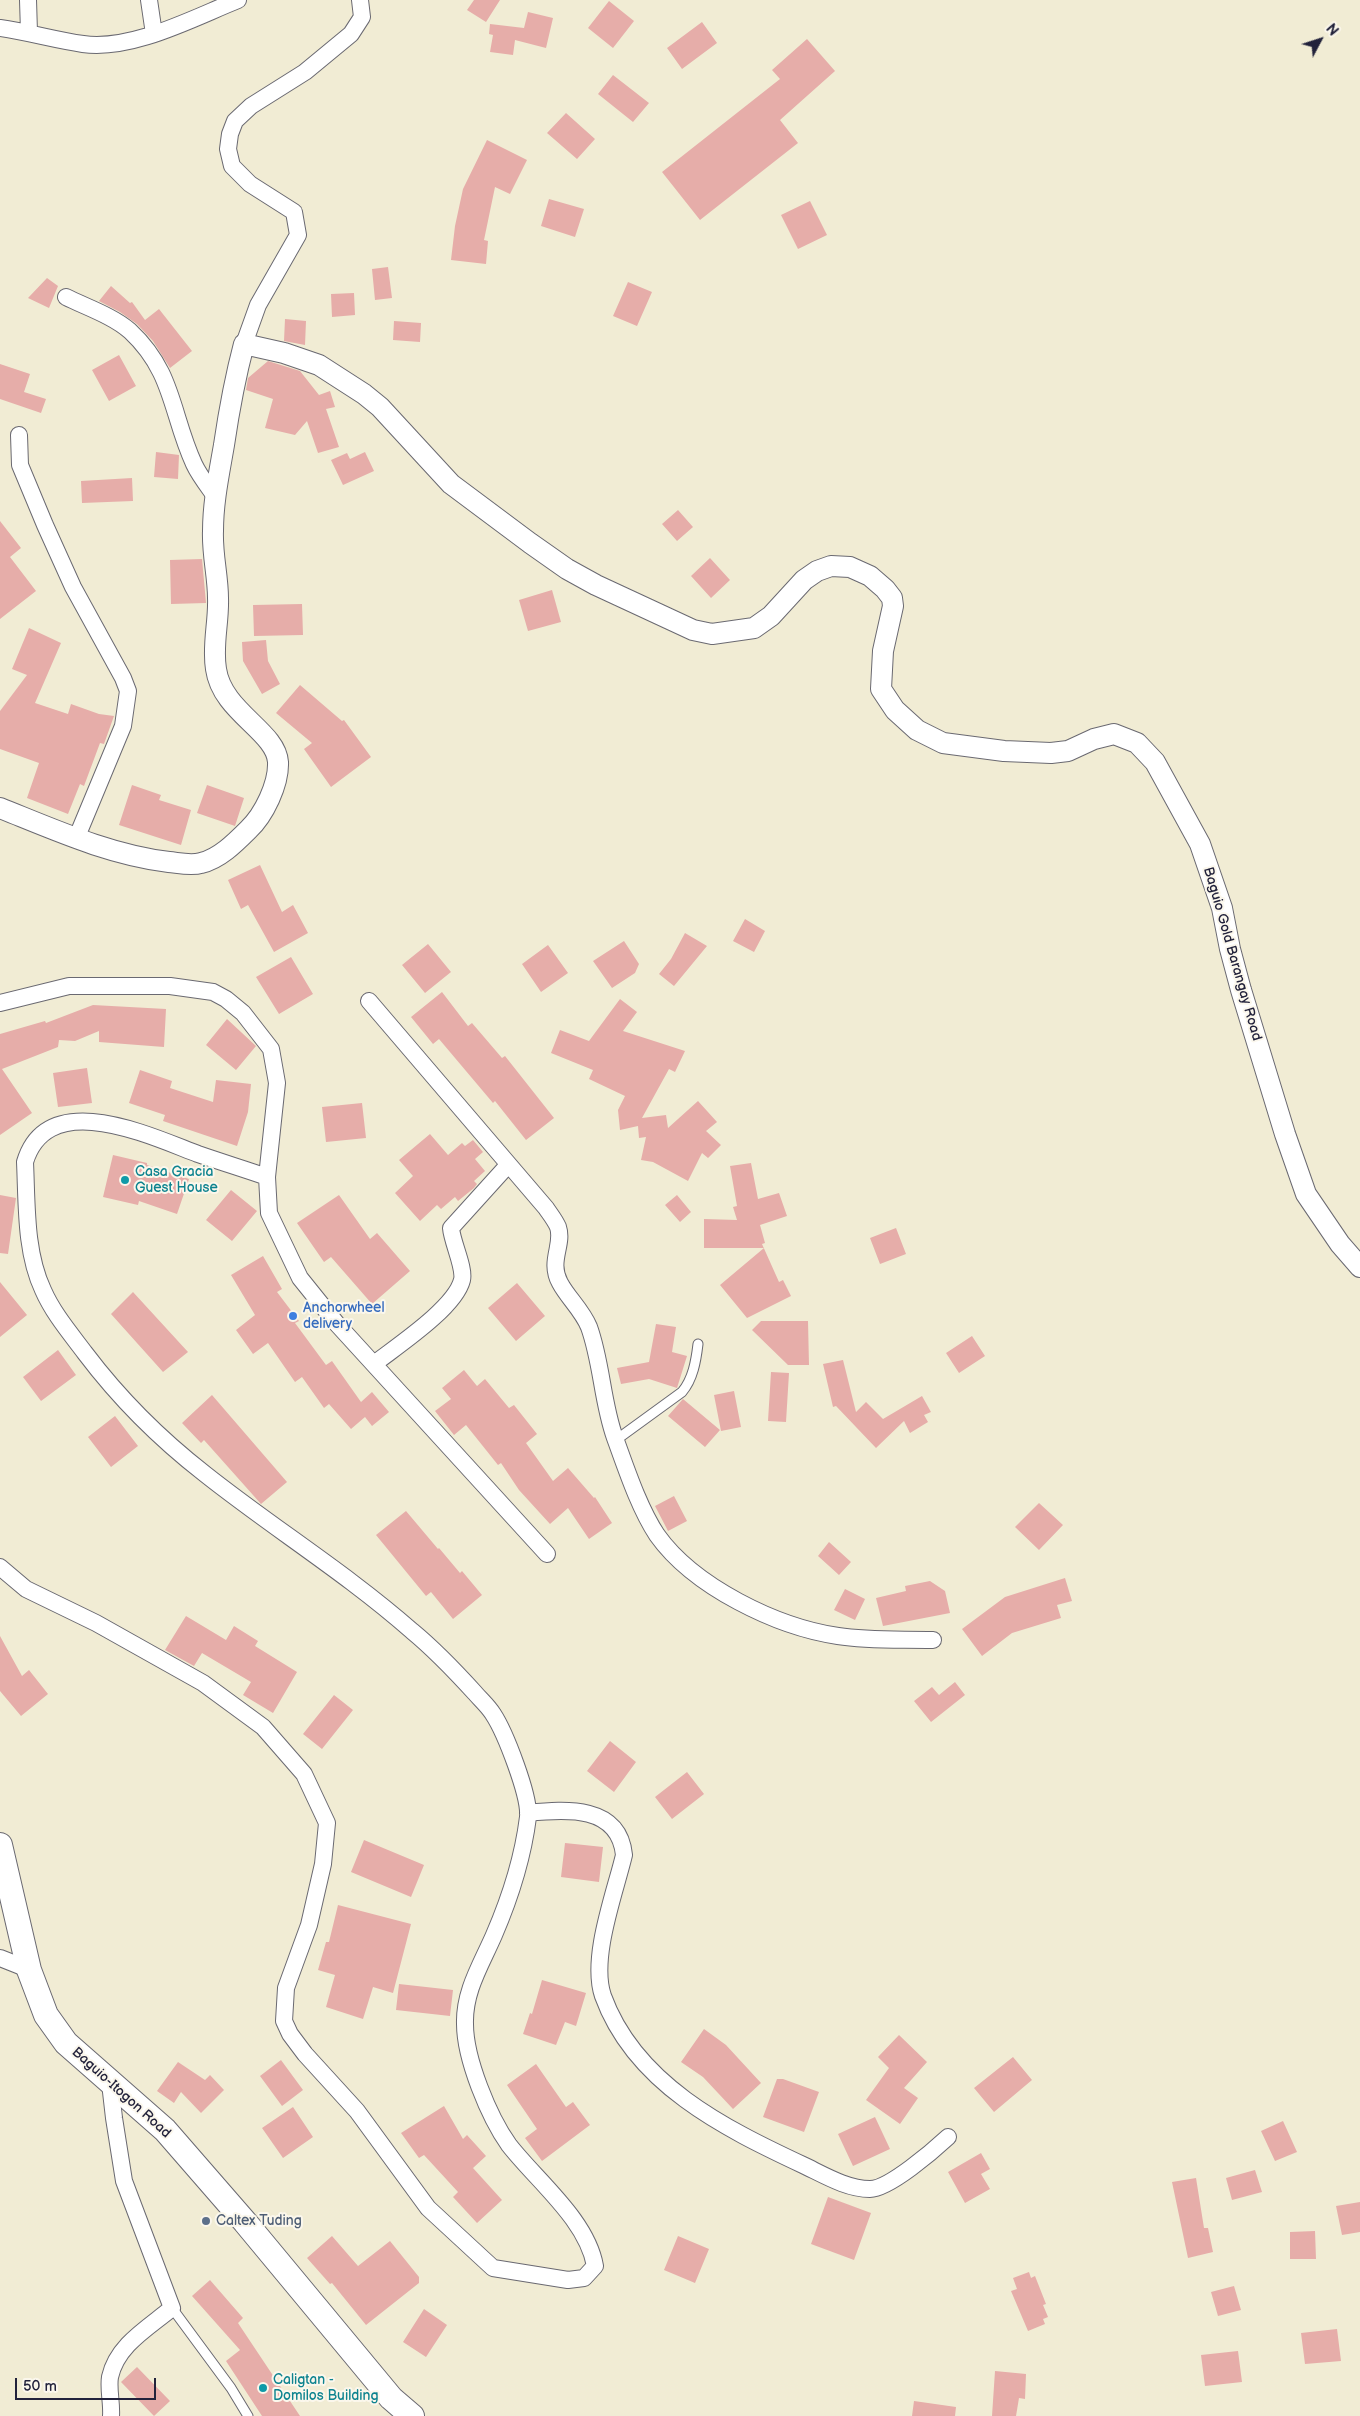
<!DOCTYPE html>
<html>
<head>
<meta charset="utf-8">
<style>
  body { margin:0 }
  #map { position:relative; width:1360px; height:2416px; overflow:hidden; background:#f1ecd4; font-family:"Balsamiq Sans",sans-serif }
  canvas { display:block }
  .north { position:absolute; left:1295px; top:15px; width:50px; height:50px; -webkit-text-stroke:4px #fbf7ec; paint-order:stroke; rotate:50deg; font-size:14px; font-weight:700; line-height:20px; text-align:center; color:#22223b }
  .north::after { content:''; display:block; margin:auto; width:18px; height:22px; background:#22223b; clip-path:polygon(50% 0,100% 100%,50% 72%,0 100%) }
  .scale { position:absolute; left:15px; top:2378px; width:141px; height:22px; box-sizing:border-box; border:2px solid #22223b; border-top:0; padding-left:6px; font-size:15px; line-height:18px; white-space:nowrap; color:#22223b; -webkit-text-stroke:4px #fbf7ec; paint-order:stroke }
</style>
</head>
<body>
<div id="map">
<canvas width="1360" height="2416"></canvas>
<div class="north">N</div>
<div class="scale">50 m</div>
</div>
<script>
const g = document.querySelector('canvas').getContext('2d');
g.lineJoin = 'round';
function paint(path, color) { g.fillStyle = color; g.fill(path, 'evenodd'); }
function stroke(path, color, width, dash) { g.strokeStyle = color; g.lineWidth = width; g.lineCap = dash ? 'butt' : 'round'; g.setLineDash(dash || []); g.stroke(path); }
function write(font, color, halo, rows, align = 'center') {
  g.font = font + ' "Balsamiq Sans",sans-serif'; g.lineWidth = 4; g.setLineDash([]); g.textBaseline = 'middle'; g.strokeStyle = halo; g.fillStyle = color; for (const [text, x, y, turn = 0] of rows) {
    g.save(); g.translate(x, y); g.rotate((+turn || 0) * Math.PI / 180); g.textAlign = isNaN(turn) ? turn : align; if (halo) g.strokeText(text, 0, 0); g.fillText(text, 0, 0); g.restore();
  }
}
const building = new Path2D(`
  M474,0h26l-14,22 -19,-12z
  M609,1l25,20 -21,27 -25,-20z
  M528,12l25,6 -7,30 -31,-8 -2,15 -23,-3 3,-17 -4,-1 1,-10 34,4z
  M702,22l15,21 -35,26 -15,-21z
  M807,39l28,32 -55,49 18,23 -98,77 -38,-48 118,-93 -8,-9z
  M613,75l36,28 -16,19 -35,-28z
  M566,113l29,26 -18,20 -30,-26z
  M487,140l40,20 -17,34 -15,-7 -11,53 4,1 -2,23 -35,-4 4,-34 8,-37z
  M549,199l35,10 -9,28 -34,-11z
  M810,201l17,34 -29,14 -17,-34z
  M388,267l4,31 -17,2 -3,-31z
  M47,278l11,8 -9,22 -21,-10z
  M628,282l24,10 -15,34 -24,-10z
  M111,286l19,17 2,-1 13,18 14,-11 33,42 -22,17 -17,-27 -16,-17 -17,-12 -21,-11z
  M354,293l1,22 -23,2 -1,-23z
  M285,319l21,2 -1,24 -21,-4z
  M394,321l27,2 -1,19 -27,-2z
  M119,355l17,31 -27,15 -17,-31z
  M268,361l32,10 19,24 11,-4 5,16 -9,2 13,38 -21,6 -11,-32 -12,14 -30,-7 8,-29 -27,-9 2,-12z
  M0,364l30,10 -6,18 22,7 -5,14 -41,-14z
  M156,452l23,3 -1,24 -24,-2z
  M365,452l9,19 -31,14 -12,-25 16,-7 3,6z
  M132,478l1,23 -51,2 -1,-22z
  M678,510l15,17 -16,14 -15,-17z
  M0,521l21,27 -11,9 26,34 -36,28z
  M710,558l20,22 -19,18 -20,-22z
  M202,559l4,44 -35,1 -1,-44z
  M552,590l9,32 -33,9 -9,-31z
  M302,604l1,31 -49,1 -1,-31z
  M29,628l32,15 -26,60 33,11 3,-10 28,10 15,2 -10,28 -4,-1 -16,43 -4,-2 -12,30 -41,-16 12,-35 -39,-14v-38l27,-36 -15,-6z
  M266,640l2,21 12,23 -18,10 -19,-33 -1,-19z
  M300,685l42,36 2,-1 27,37 -40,30 -27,-38 8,-6 -36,-30z
  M132,785l29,10 -2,5 32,10 -10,35 -62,-20z
  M207,785l37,13 -9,28 -38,-13z
  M260,865l22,47 11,-7 15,28 -34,19 -26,-47 -7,4 -13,-29z
  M745,919l20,12 -11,21 -21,-11z
  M685,933l22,13 -33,40 -15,-12 12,-15z
  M624,941l15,23 -4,9 -23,15 -19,-27z
  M428,944l23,28 -26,21 -23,-28z
  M548,945l20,28 -27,19 -19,-28z
  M291,957l22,37 -34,20 -23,-37z
  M442,992l26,34 4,-3 30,35 3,-2 49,62 -28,22 -31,-39 -2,2 -54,-64 -6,5 -22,-27z
  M620,999l17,13 -14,19 62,20 -10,21 -6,-3 -27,49 24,-3 2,13 30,-27 19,21 -11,9 15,14 -13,13 -6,-5 -14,28 -35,-19 -12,-2 5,-23 -7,1 -1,-12 -18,4 -2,-20 7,-14 -36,-17 4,-9 -42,-17 9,-23 29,11z
  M93,1005l73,4 -2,38 -65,-5v-11l-24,10 -16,-1 -1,7 -56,22 30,44 -32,22v-101l45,-13 1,2z
  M227,1019l29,27 -20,24 -30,-25z
  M87,1068l5,35 -34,4 -5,-34z
  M140,1070l32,11 -2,7 43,14 3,-22 35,4 -3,28 -11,34 -74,-25 2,-6 -36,-12z
  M362,1103l4,35 -40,4 -4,-35z
  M430,1134l18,21 14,-12 3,3 8,-6 10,12 -8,7 10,12 -11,10 3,3 -3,4 -16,13 -3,-4 -14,12 -4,-4 -17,16 -25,-28 18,-17 -14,-16z
  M113,1155l34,8v2l42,14 -12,35 -38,-13 -1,4 -35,-8z
  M751,1163l7,36 21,-6 8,23 -27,9 5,18 -3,1 17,38 4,-2 8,16 -44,22 -27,-33 44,-37h-60v-29l33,1 -4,-13 4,-1 -7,-40z
  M231,1190l26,21 -25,30 -26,-21z
  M0,1195l16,3 -8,56 -8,-1z
  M339,1195l31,44 7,-6 33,38 -38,33 -41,-47 -7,5 -27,-39z
  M677,1195l14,17 -11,10 -15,-17z
  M896,1228l10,26 -26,10 -10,-26z
  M263,1256l19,33 -5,3 22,29 -4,2 31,42 6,-4 29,41 11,-10 17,20 -17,14 -7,-9 -14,12 -22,-25 -5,4 -22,-31 -7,5 -27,-39 -15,11 -17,-24 19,-15 -24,-40z
  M0,1282l27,33 -27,22z
  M517,1283l28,33 -29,25 -28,-33z
  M133,1292l55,60 -25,20 -52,-58z
  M761,1321h47l1,44h-21l-36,-35z
  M656,1324l20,3 -4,25 15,4 -10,32 -28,-9 -28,5 -4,-16 32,-6z
  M972,1336l13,20 -26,17 -13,-20z
  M58,1350l18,25 -35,26 -18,-24z
  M843,1360l13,52 10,-10 17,17 39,-23 9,16 -7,3 4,7 -18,11 -6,-12 -28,27 -40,-42 -3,1 -10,-43z
  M464,1370l13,16 8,-7 24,29 5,-3 23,29 -11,9 27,38 15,-13 26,30 1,-1 17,26 -23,16 -21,-31 -18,16 -31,-34 -18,-27 -3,2 -32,-40 -12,10 -19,-24 16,-12 -9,-11z
  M771,1372l18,1 -3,49 -18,-1z
  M734,1391l7,36 -20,4 -7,-36z
  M212,1395l75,87 -26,22 -57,-64 -3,3 -19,-20z
  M683,1399l37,31 -15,17 -37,-31z
  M115,1416l23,30 -27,21 -23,-30z
  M674,1496l13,25 -19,10 -13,-25z
  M1039,1503l24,22 -24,25 -24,-23z
  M406,1511l32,38 1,-1 21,25 2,-2 20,24 -29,24 -22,-27 -5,4 -50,-61z
  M829,1542l22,20 -12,13 -21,-19z
  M1065,1578l7,23 -15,4 4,13 -49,15 -30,23 -20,-27 43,-32z
  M930,1581l15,10 5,22 -67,13 -7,-28 30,-7 -1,-5z
  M845,1589l20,10 -10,21 -21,-10z
  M186,1616l40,24 8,-14 24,15 -3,5 42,26 -24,41 -30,-18 8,-13 -49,-29 -8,13 -29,-16z
  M0,1636l22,40 7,-6 19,24 -27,22 -21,-25z
  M955,1682l10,13 -34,27 -17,-21 18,-14 7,8z
  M334,1695l19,15 -31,39 -19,-15z
  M610,1741l26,21 -22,30 -27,-21z
  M687,1772l17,22 -32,25 -17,-22z
  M364,1840l60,25 -13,32 -60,-25z
  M565,1843l38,4 -4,35 -38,-5z
  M338,1905l73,19 -18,69 -20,-6 -10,32 -37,-12 9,-32 -17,-5 8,-28h3z
  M542,1980l44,13 -10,33 -11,-4 -9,23 -33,-11 7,-21 2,1z
  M399,1984l54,6 -3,26 -54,-6z
  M704,2029l22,16 35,38 -28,26 -30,-32 -22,-15z
  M899,2035l28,27 -23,26 14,10 -18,26 -34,-24 23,-32 -11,-11z
  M1013,2057l19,23 -38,32 -20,-24z
  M281,2060l22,30 -21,16 -22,-30z
  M178,2062l27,18 5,-5 14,15 -23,23 -20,-21 -7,11 -17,-12z
  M536,2064l30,43 7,-5 17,23 -48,36 -17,-23 12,-9 -30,-44z
  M777,2079h6l36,13 -15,40 -41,-15z
  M444,2106l19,33 4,-4 19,21 -13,12 29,32 -25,23 -24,-26 5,-5 -34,-37 -5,3 -18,-25z
  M293,2107l20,30 -30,21 -21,-30z
  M875,2117l15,32 -37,17 -15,-32z
  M1283,2121l14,31 -22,9 -14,-30z
  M981,2153l9,16 -9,5 9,15 -25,14 -17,-31z
  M1255,2170l7,22 -30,8 -6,-22z
  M1196,2178l8,50h4l5,24 -25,6 -16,-76z
  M828,2197l43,16 -17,47 -43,-16z
  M1360,2202v30l-18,3 -6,-29z
  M1315,2231l1,28h-26v-27z
  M332,2236l26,30 32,-25 29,36v6l-53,42 -34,-42 -2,1 -23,-26z
  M678,2236l31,13 -14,34 -31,-13z
  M1029,2272l2,6 4,-2 11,28 -3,1 5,12 -5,2 2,5 -17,7 -17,-40 6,-2 -4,-11z
  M210,2280l33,38 -5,5 62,93h-38l-36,-55 14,-11 -48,-54z
  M1234,2286l7,24 -23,6 -7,-24z
  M424,2309l23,16 -21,32 -23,-15z
  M1337,2329l4,32 -36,3 -4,-31z
  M1238,2351l4,31 -37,4 -4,-31z
  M137,2367l33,34 -16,15 -33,-34z
  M995,2371l31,3 -1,25 -6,-1 -3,18h-24z
  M914,2401l42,6 -1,9h-43z`);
const service = new Path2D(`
  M616,1440l66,-48c11,-13 14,-31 16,-48
  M172,2308l59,80 17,28`);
const minor = new Path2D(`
  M28,0l1,32
  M149,0l5,34
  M0,28c28,4 55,12 83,16 49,7 110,-26 155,-44
  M66,297c20,10 47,19 64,34 44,41 41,83 64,133 5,11 13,21 21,32
  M244,344l14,-39 40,-70 -4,-23 -44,-28 -18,-18 -4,-17 2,-15 5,-13 16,-15 54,-34 46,-38 11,-17 -2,-17
  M19,435l1,30 25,60 28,62 50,91 5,13 -5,35 -47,113
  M369,1001l177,207c4,6 9,12 12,19 6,18 -10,34 2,56 8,15 22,27 29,44 13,36 13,75 26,111 11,30 24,70 42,97 37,52 120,92 181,101 31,5 64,3 95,4
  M0,1003l69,-17h101l43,6 13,7 17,14 28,36 6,34 -10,94 2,36 31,65 37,46 210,230
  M374,1364c23,-18 81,-56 88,-84 3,-12 -10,-38 -11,-52l57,-63
  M0,1567l26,22 70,34 107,60 60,44 41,47 23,49 -4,41 -14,61 -23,63 -2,33 6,13 15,20 52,57 71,97 65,60 75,12 16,-2 11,-12c-8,-46 -58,-85 -86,-121 -20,-28 -44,-86 -44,-121 -1,-33 16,-59 29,-89 16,-37 29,-78 34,-118 2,-21 -23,-85 -35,-103 -5,-8 -12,-14 -18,-21 -20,-22 -40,-43 -63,-62 -66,-58 -139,-103 -207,-157 -45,-35 -86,-76 -120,-121 -15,-20 -32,-40 -42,-63 -18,-38 -16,-86 -18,-128 23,-75 125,-26 173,-8 23,8 46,15 69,23
  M528,1813c38,-4 91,-8 96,42 -9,38 -34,103 -21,141 32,88 121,132 200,169 21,10 44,24 67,24 19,0 64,-39 78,-52
  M0,1958l28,11
  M110,2083l4,35 10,63 48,127c-24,20 -55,37 -62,69 -2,12 2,26 1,39`);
const tertiary = new Path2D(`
  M0,808c55,22 110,47 169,54 10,1 22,4 32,1 18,-4 34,-20 47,-33 16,-15 31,-46 30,-68 -2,-31 -56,-50 -62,-93 -4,-24 3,-47 2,-71 0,-22 -6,-44 -5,-67 0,-29 6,-57 11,-86 5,-34 11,-67 20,-101l40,9 35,12 45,29 16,13 71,77 79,59 37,26 29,16 97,45 19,4 42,-6 17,-12 33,-36 13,-9 14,-5 19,1 20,9 15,13 7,9 1,8 -10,45 -2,38 14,21 22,20 26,13 61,8 47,2 17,-2 26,-12 20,-5 23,9 18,19 45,82 22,64 8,41 11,41 44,144 21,60 34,50 20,23`);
const secondary = new Path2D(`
  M0,1845l29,125 17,45 20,28 99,87 80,92 146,176 21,18`);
const markers = [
  [125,1180,5,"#0f9aa8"],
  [293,1316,5,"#3f7fe0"],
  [206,2221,5,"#5c6f8a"],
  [263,2388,5,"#0f9aa8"]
];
const streetNames = [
  ["Baguio Gold Barangay Road",1232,954,74],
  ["Baguio-Itogon Road",121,2093,42]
];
const cultureNames = [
  ["Casa Gracia",135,1172],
  ["Guest House",135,1188],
  ["Caligtan -",273,2380],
  ["Domilos Building",273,2396]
];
const shopNames = [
  ["Anchorwheel",303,1308],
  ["delivery",303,1324]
];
const serviceNames = [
  ["Caltex Tuding",216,2221]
];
paint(building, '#e6ada9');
stroke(service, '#6a6971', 11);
stroke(minor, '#6a6971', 18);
stroke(tertiary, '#6a6971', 22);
stroke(secondary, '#6a6971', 26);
stroke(service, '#fff', 9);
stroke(minor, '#fff', 16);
stroke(tertiary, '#fff', 20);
stroke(secondary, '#fff', 24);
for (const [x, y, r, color] of markers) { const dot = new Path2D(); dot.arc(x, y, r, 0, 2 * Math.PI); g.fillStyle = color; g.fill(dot); stroke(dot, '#fbf7ec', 2); }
write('14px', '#22223b', '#fbf7ec', streetNames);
write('14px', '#0d838f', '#fbf7ec', cultureNames, 'left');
write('14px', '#366cbe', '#fbf7ec', shopNames, 'left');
write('14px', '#4e5e75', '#fbf7ec', serviceNames, 'left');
</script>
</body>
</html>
